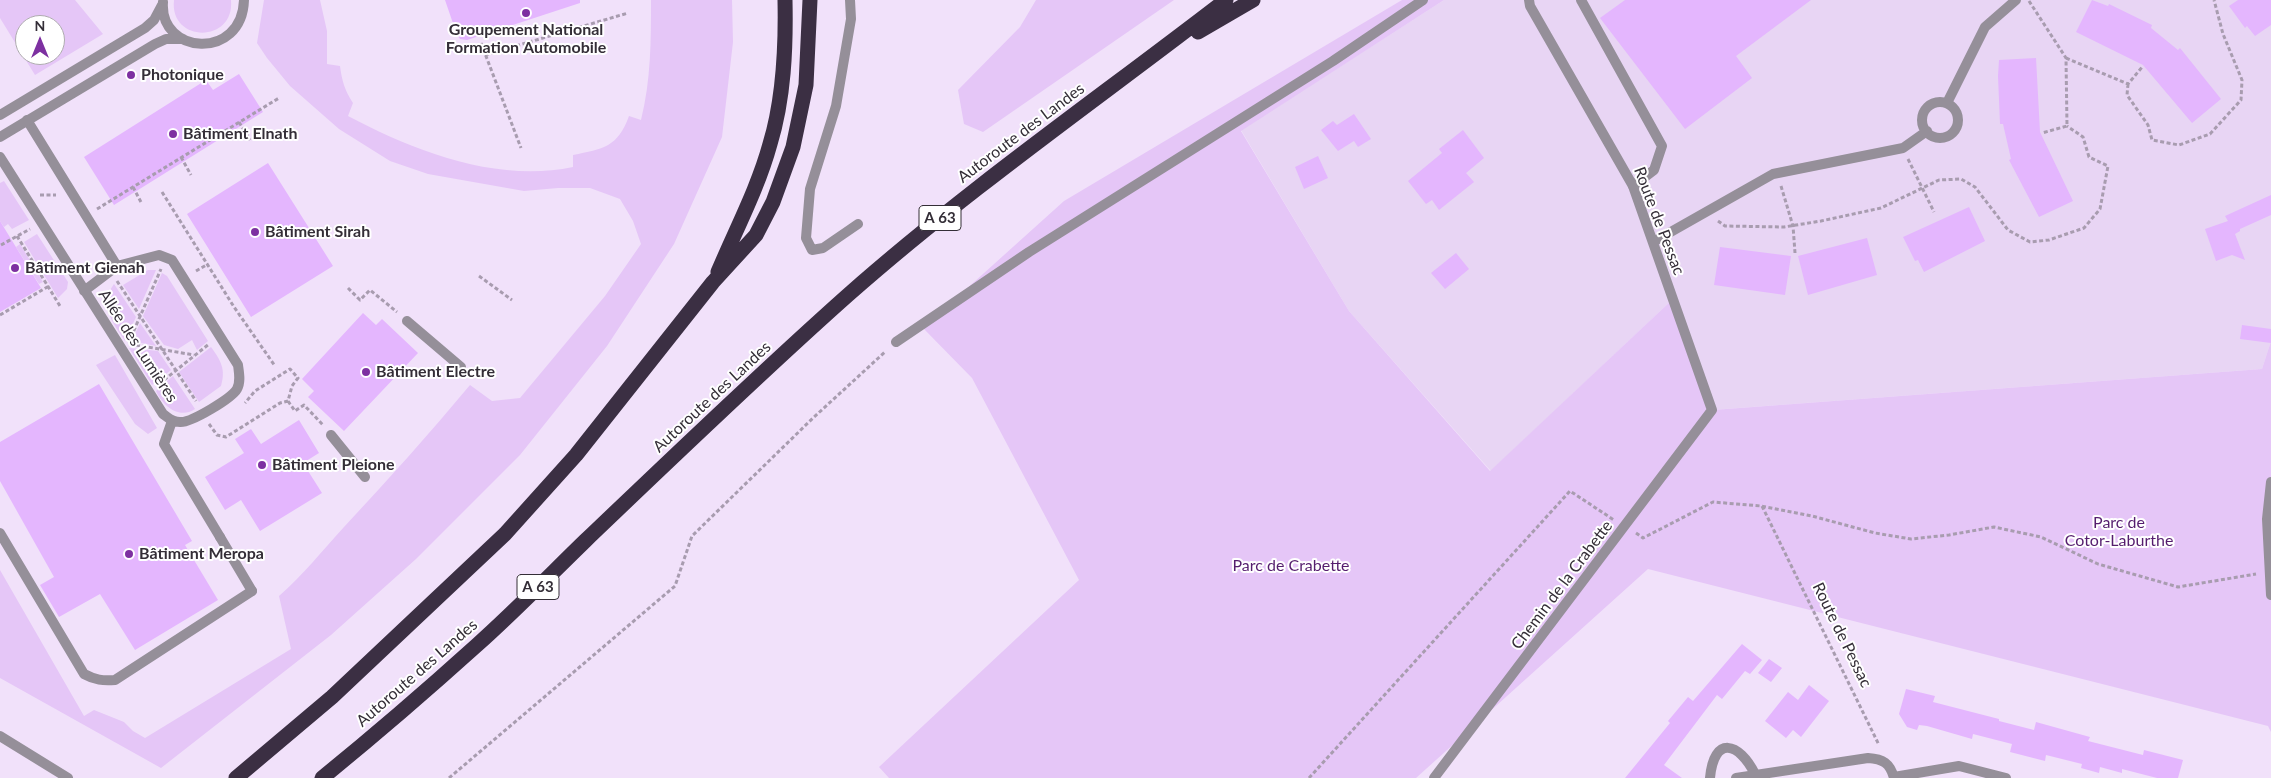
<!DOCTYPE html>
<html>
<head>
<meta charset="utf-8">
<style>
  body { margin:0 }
  #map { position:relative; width:2271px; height:778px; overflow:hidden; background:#f1e1fa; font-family:Lato,sans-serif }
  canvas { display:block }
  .north { position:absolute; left:15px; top:15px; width:50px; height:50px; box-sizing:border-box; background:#fff; border:1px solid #aeabaf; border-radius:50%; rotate:0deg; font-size:14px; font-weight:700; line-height:20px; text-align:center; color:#342e37 }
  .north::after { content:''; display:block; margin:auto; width:18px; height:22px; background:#7d30a1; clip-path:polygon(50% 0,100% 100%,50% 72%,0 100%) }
</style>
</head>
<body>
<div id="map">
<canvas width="2271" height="778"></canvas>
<div class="north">N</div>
</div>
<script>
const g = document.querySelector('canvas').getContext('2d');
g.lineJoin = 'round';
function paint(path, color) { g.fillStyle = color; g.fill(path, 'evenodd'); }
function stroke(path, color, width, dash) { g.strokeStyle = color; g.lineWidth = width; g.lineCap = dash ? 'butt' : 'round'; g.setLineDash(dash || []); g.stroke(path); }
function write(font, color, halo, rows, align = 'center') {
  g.font = font + ' Lato,sans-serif'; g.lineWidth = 4; g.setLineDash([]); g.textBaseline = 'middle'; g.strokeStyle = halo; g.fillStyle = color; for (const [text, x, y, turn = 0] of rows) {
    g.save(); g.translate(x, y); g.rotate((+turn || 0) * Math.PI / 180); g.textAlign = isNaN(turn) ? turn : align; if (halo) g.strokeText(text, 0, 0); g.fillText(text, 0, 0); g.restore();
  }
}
const built = new Path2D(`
  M1444,0h827v341l-9,28 -550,41 -39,-111 -182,172 -142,-160 -108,-181z`);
const green = new Path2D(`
  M0,0h75l28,34 -68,41 -35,-57zM25,25h30v30h-30z
  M174,0h57c4,44 -62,43 -57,0z
  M264,0h56l7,31v33l13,2c2,15 5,25 13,37l-5,13c66,35 148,67 225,51v-12c30,-6 45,-8 56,-39l12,4c10,-40 10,-79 10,-120h81l1,42 -11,95 -48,107 -67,102 -87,109 -104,104 -85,76 -170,133 -161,-90v-108l84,146 10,-6 30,12 9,9 12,7 146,-89 -12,-53c24,-21 43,-45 65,-69 43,-46 85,-93 126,-142l22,16 28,-3 85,-102 36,-52 -8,-23 -13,-22 -30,-11h-32l-34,3 -96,-17 -38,-13 -51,-32 -49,-43 -23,-28 -10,-15z
  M1036,0h138l-191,132 -19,-8 -6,-34 62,-63z
  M1402,0h42l-203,131 108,180 141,160 183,-172 40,111 549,-41 9,-28v391l-3,-6 -620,-157 -232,209h-527l-10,-11 200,-187 -107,-202 -49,-50 141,-127z
  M4,181l25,39 -17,9 -4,-5 -4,3 -4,-6v-38z
  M37,234l31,48 -1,7 -9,9 -34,-56z
  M20,244l23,38 -4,2 -23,-37z
  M148,270h8l-17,39 -16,-24z
  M162,273l5,3 41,65 -11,9 -5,-10 -14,9 -14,-4 -21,-29z
  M114,284l22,33 -11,24c-12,-18 -27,-36 -11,-57z
  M140,323l16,23 -24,-5z
  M211,347c10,14 15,22 10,39l-22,16 -20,-30z
  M129,348l29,3 13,19 -19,15z
  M115,355l42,73 -9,6 -13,-10 -39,-59z
  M173,376l22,33c-16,11 -33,-4 -39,-18z`);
const building = new Path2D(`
  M445,0h135v3l-113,37 -7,-1 -3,-4z
  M1625,0h186l-75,56 16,22 -67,51 -85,-111z
  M2092,0l16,6 1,-2 43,21 -1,3 27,22 2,-2 41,51 -29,24 -49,-58 -67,-33z
  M2238,0h33v25l-16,11 -8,-10 -2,2 -16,-22z
  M2036,58l4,74 33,69 -34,16 -30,-57 2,-1 -8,-35h-3l-2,-48 1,-16z
  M239,74l24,38 -149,93 -30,-48 122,-77 7,10z
  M1354,114l17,25 -13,8 -4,-6 -16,10 -17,-21 12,-9 4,4z
  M1463,130l21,28 -18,15 8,9 -35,28 -7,-10 -6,4 -18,-23 34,-28 -3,-4z
  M1318,156l10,22 -24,11 -9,-22z
  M268,163l65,103 -82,51 -64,-103z
  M2271,195v20l-31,14v2l-5,3 10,26 -13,-5 -16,6 -11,-32 23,-8 -3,-5z
  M1969,207l16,34 -61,31 -6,-12 -3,1 -12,-24z
  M0,221l41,67 -41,24z
  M1867,238l10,37 -69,20 -10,-39z
  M1720,247l71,9 -6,39 -71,-10z
  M1456,253l13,16 -24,20 -14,-16z
  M363,313l13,12 6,-6 36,34 -74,78 -36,-34 6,-6 -12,-12z
  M2242,325l29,4v14l-31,-4z
  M99,384l93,157 -7,4 33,55 -83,50 -35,-56 -41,23 -19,-32 14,-8 -54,-96v-39z
  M299,420l20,33 -16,10 19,30 -62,38 -19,-31 -16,10 -20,-33 39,-24 -9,-14 16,-10 10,15z
  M1742,644l20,16 -12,14 -5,-3 -23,28 -5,-4 -53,70 18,13h-57l45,-55 -2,-2 20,-24 5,4z
  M1769,659l13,9 -11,14 -13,-9z
  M1809,685l20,16 -28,36 -8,-7 -7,8 -21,-17 23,-29 10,8z
  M1906,689l29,7 -2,6 66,17v2l35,9 2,-8 54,15 -2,4 55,14 1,-5 39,10 -5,18h-21l-35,-9v4l-22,-6 -1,6 -18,-5 1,-4 -36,-9 -1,6 -35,-9 2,-8 -39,-10 -1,5 -45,-13 -8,-1 -2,5 -10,-3 -8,-13z`);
const path = new Path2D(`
  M2029,1l37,57 1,68 -25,7
  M481,43l40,105
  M485,55l143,-42
  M2066,58l62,26 15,-18
  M2128,84l-1,11 21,30 4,15 27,5 31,-11 31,-34 1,-20 -19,-46 -9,-34
  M239,122l11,18
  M181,157l10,18
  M1908,159l26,53
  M1781,186l12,40 2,27
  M133,187l9,17
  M162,192l72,115 41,59
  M40,195h16
  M97,209l182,-111
  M1718,221l7,5 59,1 37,-6 60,-13 58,-28 22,-1 14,8 33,43 22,12 19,-2 35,-12 16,-19 8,-43 -19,-9 -6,-20 -16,-11
  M17,236l43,70
  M1,245l29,-16
  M196,271l12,-7
  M479,276l33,24
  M117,281l79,120
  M348,288l12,12 10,-10 27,22
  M0,315l49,-29
  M131,337l30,-68
  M136,345l58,10
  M159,384l50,-40
  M288,401l7,10 9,-6 19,20
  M209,424l8,11 9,2 54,-34 8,-2 4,-15 6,-8 -8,-9 -35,22 -10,12
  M1762,506l117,239
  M1636,533l7,5 70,-36 48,4 51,10 63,17 36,6 38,-4 45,-8 47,10 57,27 80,23 78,-13
  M449,778l226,-192 17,-50 121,-118 73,-67
  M1309,778l261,-287 44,29`);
const service = new Path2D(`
  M850,0l1,19 -15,87 -26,83 -4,49 6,12 11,-2 35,-24
  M1581,0l81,146 -8,24 -21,16
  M407,321l54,46
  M331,435l34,42
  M0,533l84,141c11,6 19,7 31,6l137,-89
  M1710,778c4,-43 29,-36 45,-4`);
const pedestrian = new Path2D(`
  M0,157l163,257c6,4 9,8 17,8 11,1 52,-24 57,-33 4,-7 2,-16 1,-24l-66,-105 -13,-5 -42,11 -90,-146
  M84,291l33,-25
  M172,421l-8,23 56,93`);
const minor = new Path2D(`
  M163,2c-4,53 79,59 81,-2
  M1922 120a18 18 0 1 1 36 0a18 18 0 1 1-36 0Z
  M1947,103l38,-76 31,-27
  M0,115l145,-87 9,-8 8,-15
  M0,137l155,-93 11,-5h17
  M1653,242l120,-68 130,-26 24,-17
  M896,342l133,-90 304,-191 90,-61
  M2271,482l-4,37 4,76
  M220,537l32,54
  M1894,777l65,-11 47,12
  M1434,778l278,-368 -79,-224 -103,-180 -1,-6
  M1736,778l132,-20c15,1 22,5 26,20`);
const tertiary = new Path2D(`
  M0,736l68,42`);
const motorway = new Path2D(`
  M1198,32l55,-32
  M718,272c18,-43 40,-84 52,-128 14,-46 16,-96 15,-144
  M236,778l96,-81 173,-163 71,-79 137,-173 43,-47 17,-33 20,-55 13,-62 4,-85
  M322,778c53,-43 104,-87 155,-133 37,-33 72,-69 108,-104 87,-83 173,-166 263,-246 120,-106 251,-197 378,-295`);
const markers = [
  [526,13,5,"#7d30a1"],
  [131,75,5,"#7d30a1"],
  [173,134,5,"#7d30a1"],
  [255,232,5,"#7d30a1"],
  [15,268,5,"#7d30a1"],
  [366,372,5,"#7d30a1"],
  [262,465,5,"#7d30a1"],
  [129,554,5,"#7d30a1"]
];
const shields = [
  [940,218,42],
  [538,587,42]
];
const shieldNames = [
  ["A 63",940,218],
  ["A 63",538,587]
];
const poiNames = [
  ["Groupement National",526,30,"center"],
  ["Formation Automobile",526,48,"center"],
  ["Photonique",141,75],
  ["Bâtiment Elnath",183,134],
  ["Bâtiment Sirah",265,232],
  ["Bâtiment Gienah",25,268],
  ["Bâtiment Electre",376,372],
  ["Bâtiment Pleione",272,465],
  ["Bâtiment Meropa",139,554]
];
const streetNames = [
  ["Autoroute des Landes",1021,133,-37],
  ["Route de Pessac",1659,221,69],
  ["Allée des Lumières",138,346,57],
  ["Autoroute des Landes",712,397,-43],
  ["Chemin de la Crabette",1562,585,-53],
  ["Route de Pessac",1842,635,64],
  ["Autoroute des Landes",417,673,-41]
];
const parkNames = [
  ["Parc de",2119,523],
  ["Cotor-Laburthe",2119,541],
  ["Parc de Crabette",1291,566]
];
paint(built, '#e8d5f4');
paint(green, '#e5c6f7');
paint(building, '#e4b6fe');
stroke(path, '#a89caf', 3, [4, 2.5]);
stroke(service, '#958f99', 10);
stroke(pedestrian, '#958f99', 10);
stroke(minor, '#958f99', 10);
stroke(tertiary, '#958f99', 10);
stroke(motorway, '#3b2f43', 15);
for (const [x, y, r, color] of markers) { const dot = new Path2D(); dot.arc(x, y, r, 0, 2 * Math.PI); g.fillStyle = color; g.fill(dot); stroke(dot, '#fff', 2); }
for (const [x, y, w] of shields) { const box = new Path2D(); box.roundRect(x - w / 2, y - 12.5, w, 25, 4); g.fillStyle = '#fff'; g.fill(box); stroke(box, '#342e37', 1); }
write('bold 15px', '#342e37', null, shieldNames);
write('bold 16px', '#342e37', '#fff', poiNames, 'left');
write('16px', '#342e37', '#fff', streetNames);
write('16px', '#551d6e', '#fff', parkNames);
</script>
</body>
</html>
